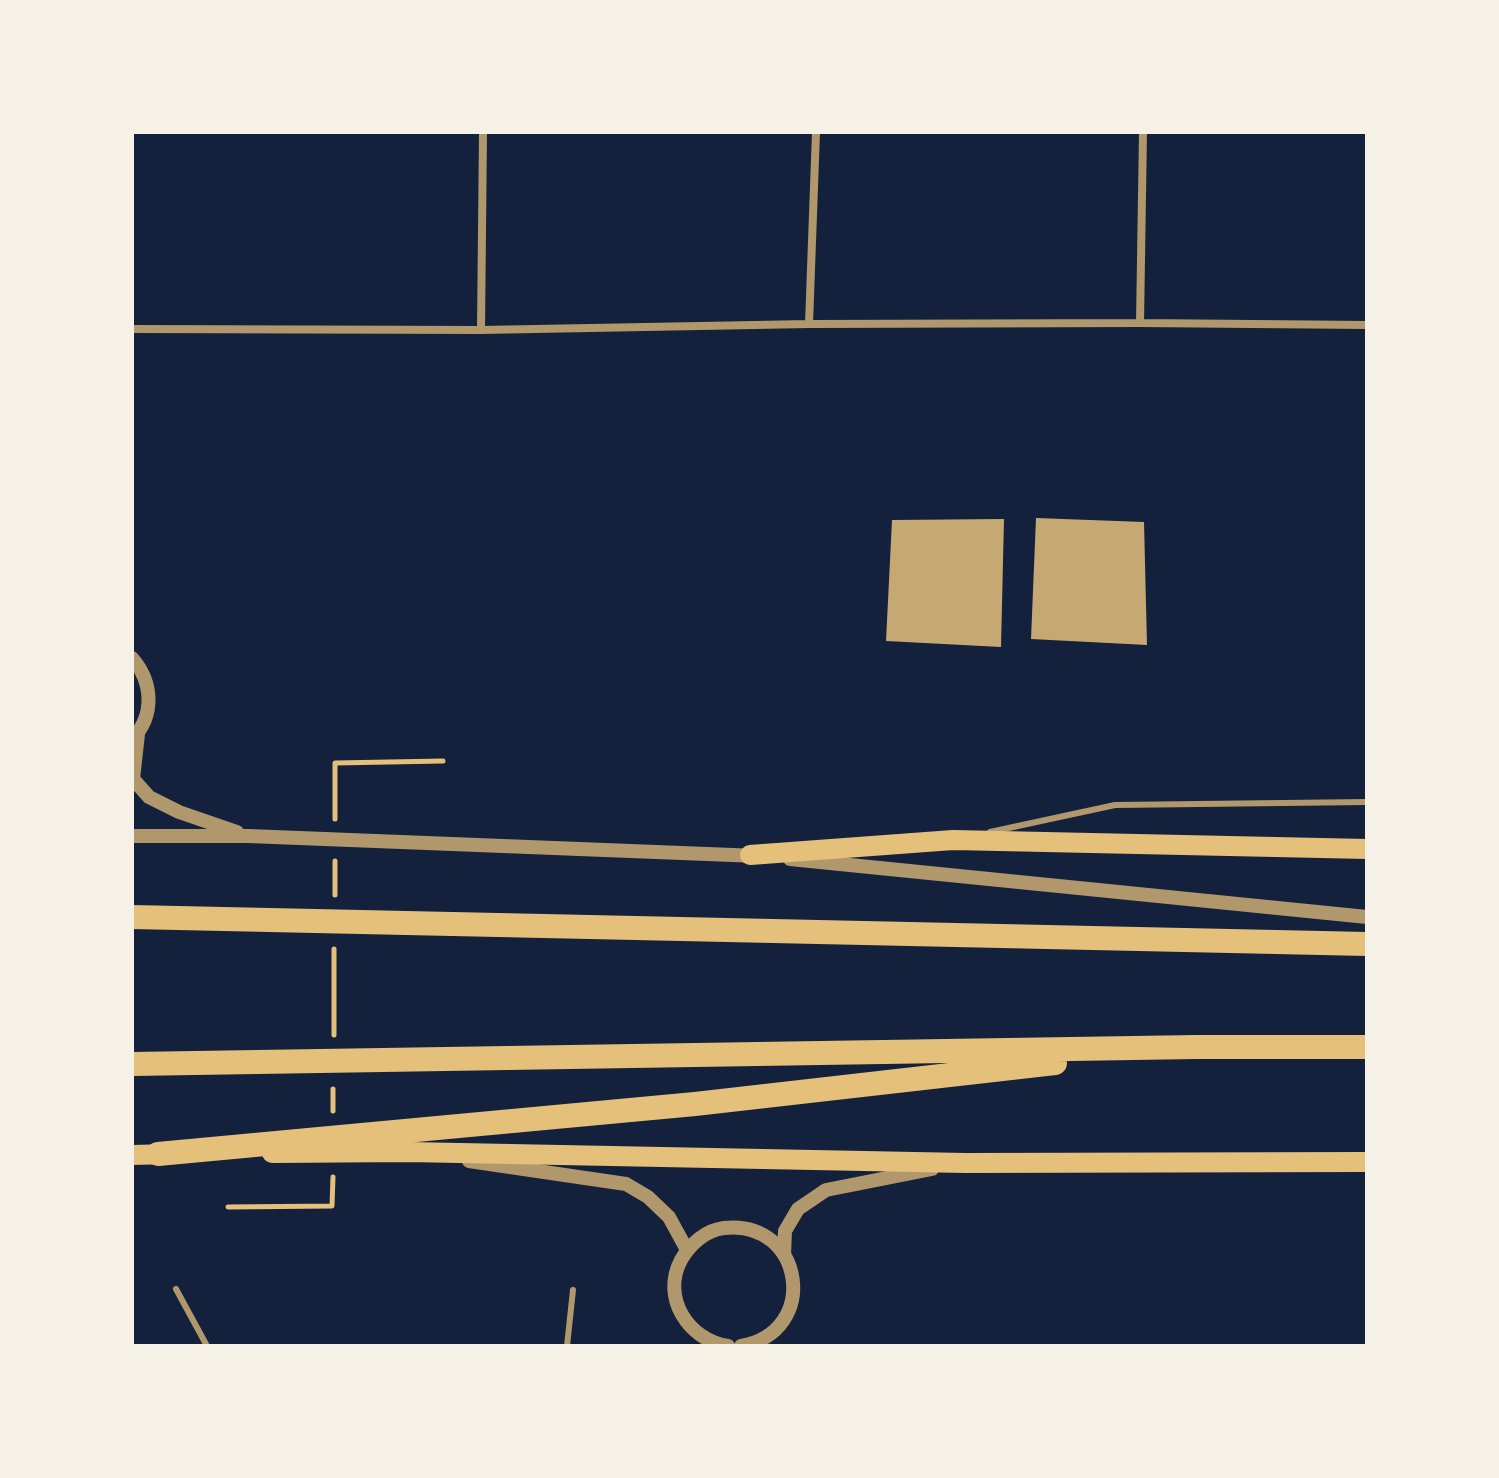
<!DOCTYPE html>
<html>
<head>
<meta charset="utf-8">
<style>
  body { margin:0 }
  #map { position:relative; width:1499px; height:1478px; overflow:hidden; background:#14213d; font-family:Poppins,sans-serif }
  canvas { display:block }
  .frame { position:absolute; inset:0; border:134px solid #f6f1e7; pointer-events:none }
</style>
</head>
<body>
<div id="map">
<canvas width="1499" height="1478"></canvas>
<div class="frame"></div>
</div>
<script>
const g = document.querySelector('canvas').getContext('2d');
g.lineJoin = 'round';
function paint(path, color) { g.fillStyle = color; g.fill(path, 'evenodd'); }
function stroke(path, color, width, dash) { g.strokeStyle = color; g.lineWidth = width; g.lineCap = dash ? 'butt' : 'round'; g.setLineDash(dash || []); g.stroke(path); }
const building = new Path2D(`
  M1036,518l108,4 3,123 -116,-6z
  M1004,519l-3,128 -115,-6 6,-121z`);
const path = new Path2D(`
  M335,819v-56l108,-2
  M335,895v-34
  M334,1035v-86
  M333,1111v-22
  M228,1207l104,-1 1,-29`);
const service = new Path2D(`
  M990,832l125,-27 252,-3
  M176,1289l31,57
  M567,1346l6,-56`);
const minor = new Path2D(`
  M1140,323l3,-191
  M809,324l7,-192
  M132,329l349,1 328,-6 331,-1 227,2
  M481,330l2,-198`);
const tertiary = new Path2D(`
  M132,658c21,24 23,58 0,81
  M138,734l-5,45 16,18 30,15 58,20
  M132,836h116l510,20
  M790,859l577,58
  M469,1161l157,23 22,13 21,20 18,33
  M784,1255l1,-24 13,-22 28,-19 106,-21
  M728,1346c-40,-6 -67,-49 -47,-86 9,-16 25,-30 43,-32 80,-9 97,104 17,118`);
const primary = new Path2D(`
  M750,855l203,-15 414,9
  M272,1153l137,-1 556,11 402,-1
  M132,1155l40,-1`);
const motorway = new Path2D(`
  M132,917l1235,27
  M132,1064l1064,-17h171
  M158,1154l537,-50 360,-41`);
paint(building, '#c6a872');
stroke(path, '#e5c07b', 5);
stroke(service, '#b1986c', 6);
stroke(minor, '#b1986c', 8);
stroke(tertiary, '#b1986c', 14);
stroke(primary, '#e5c07b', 20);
stroke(motorway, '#e5c07b', 24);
</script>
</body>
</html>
